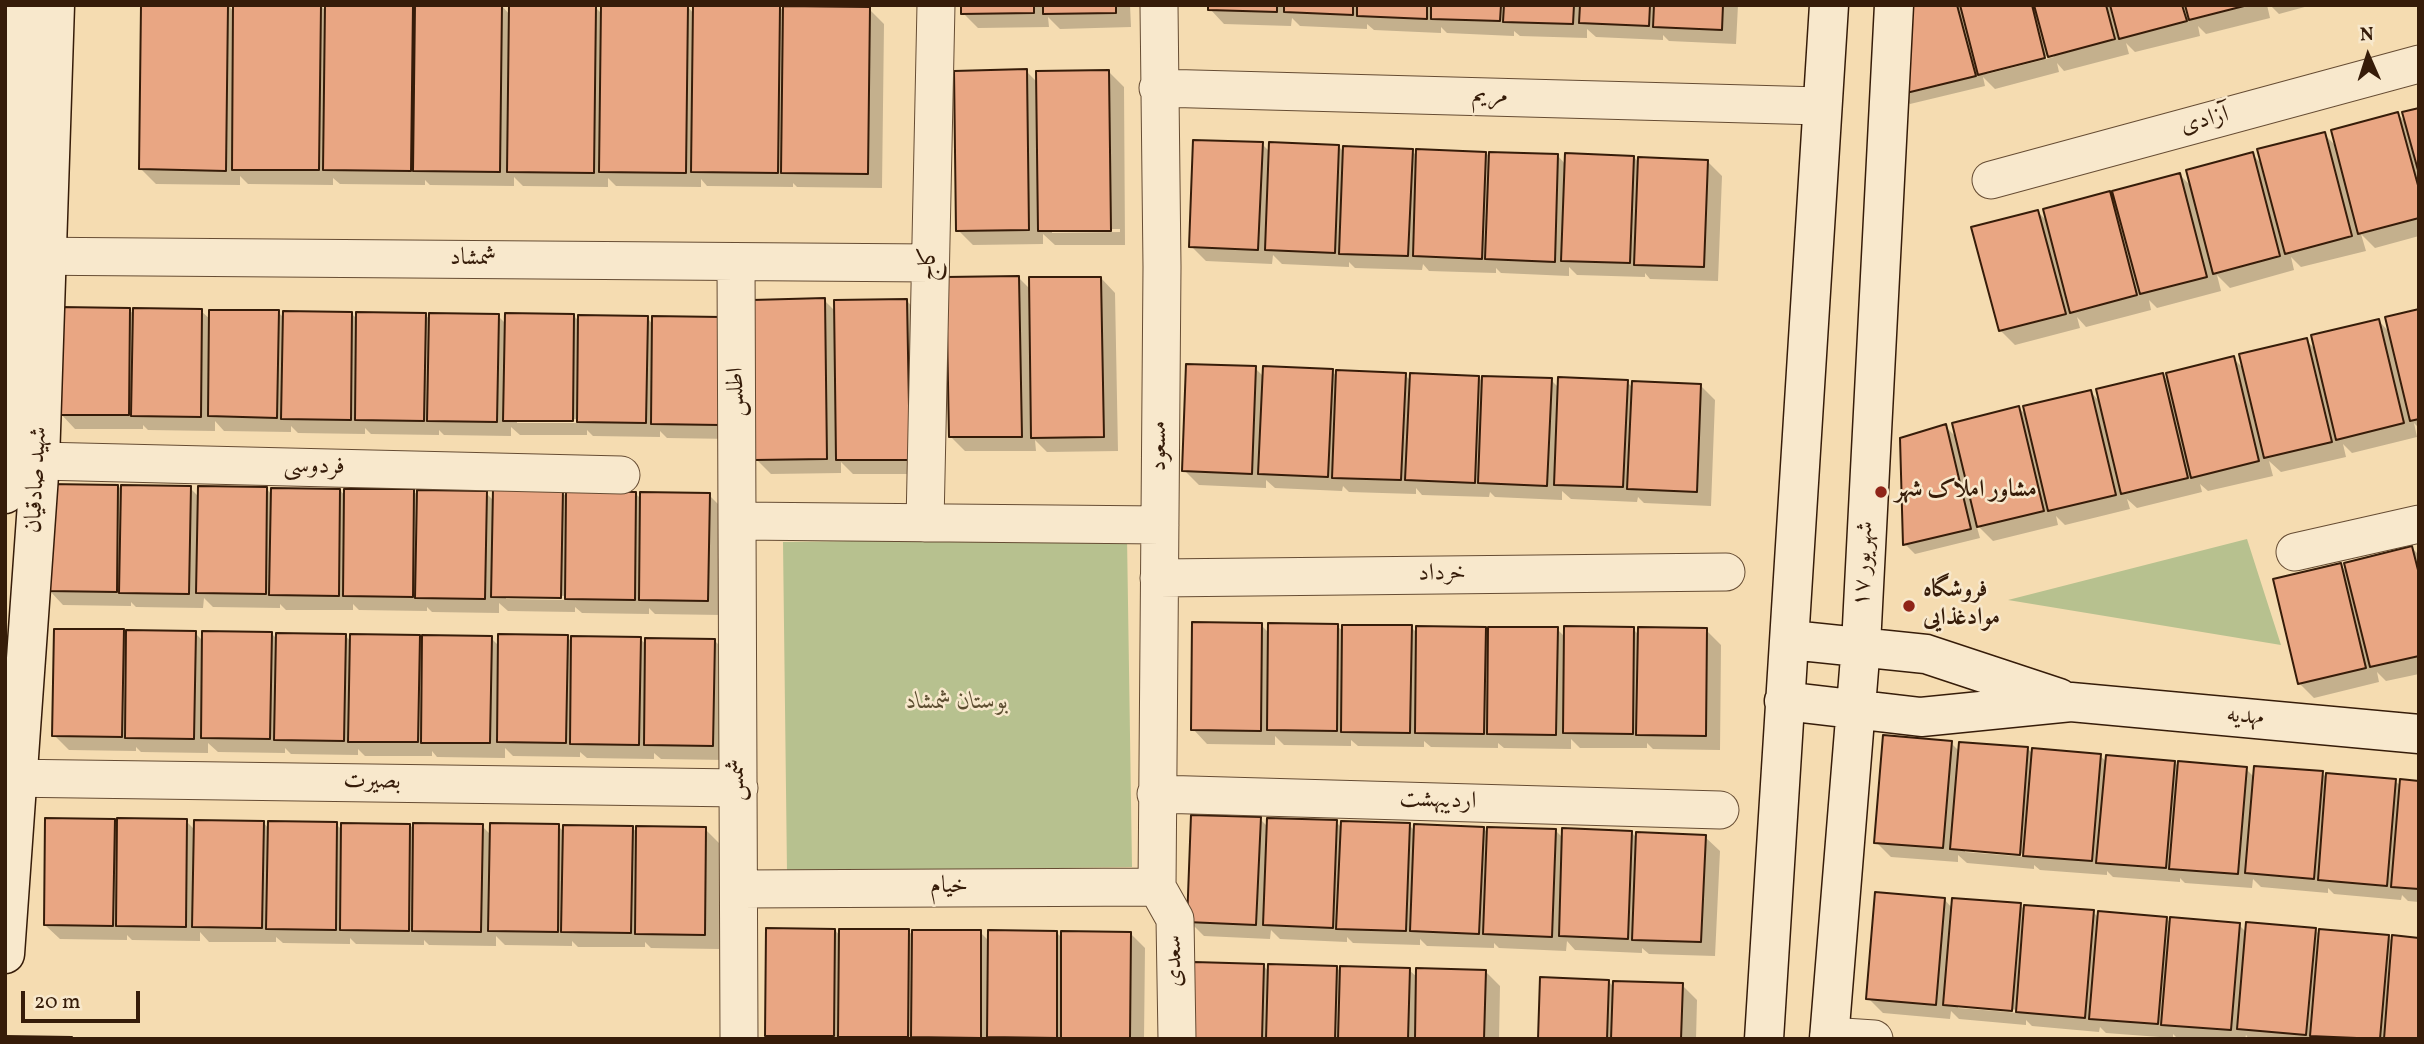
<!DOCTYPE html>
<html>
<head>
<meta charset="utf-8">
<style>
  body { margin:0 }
  #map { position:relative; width:2424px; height:1044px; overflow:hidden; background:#f5dcb1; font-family:Vollkorn,serif }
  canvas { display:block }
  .frame { position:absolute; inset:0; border:7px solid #361c09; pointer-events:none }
  .north { position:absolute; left:2333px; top:21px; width:70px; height:70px; -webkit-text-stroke:5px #f8e8cc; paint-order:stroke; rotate:357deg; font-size:19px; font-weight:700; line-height:28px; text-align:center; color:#361c09 }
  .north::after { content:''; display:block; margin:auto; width:24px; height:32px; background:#361c09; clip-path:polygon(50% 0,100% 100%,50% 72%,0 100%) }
  .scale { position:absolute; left:21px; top:991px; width:119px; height:32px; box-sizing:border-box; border:4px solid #361c09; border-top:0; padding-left:9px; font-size:21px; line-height:24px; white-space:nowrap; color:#361c09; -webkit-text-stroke:5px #f8e8cc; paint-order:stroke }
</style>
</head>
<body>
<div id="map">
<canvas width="2424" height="1044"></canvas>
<div class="frame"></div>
<div class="north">N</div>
<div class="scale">20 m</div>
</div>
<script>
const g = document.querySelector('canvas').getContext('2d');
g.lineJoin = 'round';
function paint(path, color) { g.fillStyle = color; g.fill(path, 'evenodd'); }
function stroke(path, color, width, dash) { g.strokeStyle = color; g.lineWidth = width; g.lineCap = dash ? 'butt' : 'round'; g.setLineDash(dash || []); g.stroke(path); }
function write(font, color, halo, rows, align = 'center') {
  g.font = font + ' Vollkorn,Amiri,serif'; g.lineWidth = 5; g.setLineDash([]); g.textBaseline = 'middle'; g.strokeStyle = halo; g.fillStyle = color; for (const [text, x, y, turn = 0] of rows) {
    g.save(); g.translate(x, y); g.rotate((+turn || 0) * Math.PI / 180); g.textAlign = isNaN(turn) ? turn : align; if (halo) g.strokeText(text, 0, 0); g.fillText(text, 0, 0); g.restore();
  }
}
const green = new Path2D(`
  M1127,537l5,330 -345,5 -4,-330z
  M2247,539l34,106 -273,-45z`);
const shadow = new Path2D(`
  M228,5l7,8 85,-8 7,7 85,-7 5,5 85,-4 8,9 85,-8 8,8 85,-8 6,7 86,-7 4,5 85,-3 15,15 -2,164 -85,-1 -4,-4v4l-86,-1 -6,-7v8l-85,-1 -8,-8v9l-85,-1 -9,-9v9l-84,-1 -5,-5v5l-85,-1 -7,-6v7l-85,-1 -8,-8v9l-84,-1 -15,-15z
  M963,5h167l1,22 -71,2 -12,-12 1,10 -71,1 -15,-15z
  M1210,5h528l-2,39 -67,-3 -6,-6v5l-67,-3 -9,-8v9l-67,-2 -6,-5v5l-67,-3 -6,-6v6l-67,-3 -7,-6v5l-67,-3 -8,-8 -1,8 -67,-2 -14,-15z
  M1901,5h366l3,13 -64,16 -8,-8 2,10 -65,16 -9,-9 3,11 -65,17 -7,-8 2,9 -64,17 -12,-12 2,9 -75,18 -10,-10zM2053,54l1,3 -67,17v-3z
  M2270,5h42l-33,9z
  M1026,71l12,12 71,-11 15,15 1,158h-70l-12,-11v10l-70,1 -15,-15zM1052,229h68v3l-68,1z
  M2419,109v127l-44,12 -14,-14 5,17 -65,16 -10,-10 3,13 -64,18 -13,-13 4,16 -64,17 -8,-8 2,10 -65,17 -9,-10 3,11 -65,17 -15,-15 38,-118 10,10 61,-29 8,7 63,-25 12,12 60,-33 11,11 61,-31 13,13 61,-33 9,10z
  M1262,144l9,9 67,-7 6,6 68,-1 6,6 68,-4 5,5 67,-2 8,9 68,-8 6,7 67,-3 15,15 -4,105 -68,-2 -5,-6v4l-68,-2 -8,-8v9l-68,-3 -5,-5v5l-67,-2 -6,-7 -1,6 -67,-2 -6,-6v5l-67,-3 -9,-9 -1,9 -66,-3 -15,-15z
  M1019,278l12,12 70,-12 14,15 3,158 -71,1 -12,-12 1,11h-71l-15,-15z
  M824,300l12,12 71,-11 14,15 3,158h-71l-12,-12v11l-70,1 -15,-15z
  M129,310l6,5 66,-4 10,9 67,-8 6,6 68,-4 6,6 67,-5 6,5 67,-4 8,8 68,-8 6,6 67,-5 87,122 -67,-1 -7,-7v6l-67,-1 -6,-6v5h-67l-9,-8v9l-67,-1 -5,-5v5l-68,-1 -6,-6v6l-67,-1 -7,-7v6l-67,-1 -9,-10v10l-67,-1 -5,-5v4h-68l-14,-15zM517,419h65v4h-65z
  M2419,311v117l-5,-5 3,14 -65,16 -9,-9 3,13 -65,15 -12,-11 4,15 -65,15 -8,-7 2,8 -65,16 -10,-9 3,10 -65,16 -9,-9 2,9 -65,16 -17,-17 4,14 -65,16 -10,-10 40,-118 12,12 62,-30 9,9 63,-25 9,10 63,-27 7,8 63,-25 12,12 61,-30 10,10 62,-30 12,13z
  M1255,368l9,9 68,-6 5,6 68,-2 6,6 67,-4 6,6 67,-3 8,8 68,-6 6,6 67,-3 15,15 -4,106 -67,-3 -6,-6 -1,5 -66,-3 -9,-8v9l-67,-3 -5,-5 -1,5 -67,-2 -6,-7v6l-67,-2 -6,-6 -1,5 -67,-3 -9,-8v8l-67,-3 -15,-15z
  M118,486l5,5 67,-3 9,9 67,-9 6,7 68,-5 6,7 67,-6 6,5 67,-3 8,8 68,-9 6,6 68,-4 6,6 67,-5 15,15 -2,105 -67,-1 -6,-6v6l-67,-1 -7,-6v5l-67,-1 -9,-8v10l-67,-1 -5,-5v4l-68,-1 -6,-6v6h-67l-6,-6v4l-67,-1 -9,-9 -1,10 -67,-1 -5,-5v4l-68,-1 -14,-15zM506,595l64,1v4l-64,-1z
  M2412,548l7,7v119l-33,7 -9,-9 2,10 -65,16 -15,-15 41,-118 9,9z
  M1261,625l9,9 67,-8 7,6 67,-5 6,6 68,-5 5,6 67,-5 9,9 67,-9 6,6 67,-5 15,15 -1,105 -67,-1 -6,-6v5h-67l-9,-9v10l-67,-1 -6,-5v5l-67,-1 -7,-6v6l-66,-1 -7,-6v6l-67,-1 -9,-9v9l-68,-1 -14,-15z
  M123,631l5,5 67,-3 9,9 67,-9 7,7 67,-5 6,7 68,-5 5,5 67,-4 9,9 67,-10 6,6 67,-4 7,6 67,-5 15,15 -2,105 -66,-1 -7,-6v6l-67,-1 -7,-6v5l-67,-1 -8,-8v10l-68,-1 -5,-6v5h-67l-7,-7v6l-67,-1 -6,-6v5l-67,-1 -10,-9v10l-67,-1 -5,-5v4l-67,-1 -15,-15z
  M1951,743l9,9 68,-3 6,6 66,1 7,6h67l5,5 67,2 8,8 68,-4 6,6 67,2 6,5 18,-3v119l-11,-1 -6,-6 -1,5 -67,-6 -6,-6v5l-67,-6 -8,-8 -1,9 -67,-5 -5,-5v4l-67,-5 -6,-6v4l-67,-5 -6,-5v4l-67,-6 -9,-8v7l-67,-5 -15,-15zM1965,849l63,5v3l-63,-5z
  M1260,819l9,9 67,-6 6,6 67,-3 7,7 67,-4 5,5 68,-2 8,8 68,-6 6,6 67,-2 15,14 -5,105 -66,-2 -7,-6v5l-67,-3 -8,-9 -1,10 -67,-3 -5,-5v5l-67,-2 -7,-7v6l-67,-2 -6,-6v5l-67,-3 -9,-9 -1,9 -66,-3 -15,-15z
  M114,820l5,6 67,-5 9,9 68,-8 6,7 67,-5 7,7 67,-6 5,5 67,-4 9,9 67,-9 6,6 68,-5 6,7 67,-5 15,15 -1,105 -68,-1 -6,-6v5h-67l-6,-6v5l-67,-1 -9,-9v10l-67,-1 -5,-5v5l-68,-1 -6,-6v6l-67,-1 -7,-6v5h-67l-9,-10v9l-68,-1 -5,-5v5l-67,-1 -15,-14z
  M1944,899l8,9 68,-3 6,6 67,1 6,6 67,1 5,4 68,2 8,8 68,-3 5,5 68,2 6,6 25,96h-170l-3,-4 -1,4h-67l-5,-5v4l-67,-5 -6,-6 -1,5 -67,-6 -6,-6v5l-67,-6 -8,-8 -1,8 -67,-6 -15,-15zM1958,1005l62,5v3l-62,-5z
  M835,930l6,7 67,-6 6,5 66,-4 10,10 67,-9 6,6 67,-6 15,15 -1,91h-374l-4,-4z
  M1263,965l6,7 67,-5 6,6 67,-3 9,8 67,-7 15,15 -1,53h-305z
  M1609,982l6,6 67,-3 15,15 -1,39h-157z`);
const building = new Path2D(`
  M141,5h87l-2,166 -87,-2z
  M233,5h88l-2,165h-87z
  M325,5h88l-2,166 -88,-1z
  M415,5h87l-2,167 -87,-1z
  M509,5l87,1 -2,167 -87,-1z
  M601,5h87l-2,168 -87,-1z
  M693,5l87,1 -2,167 -87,-1z
  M961,5h73v8l-73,1z
  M1043,5h73v8l-73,1z
  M1208,5h69v7l-69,-2z
  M1284,5h69v10l-69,-3z
  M1357,5h70v14l-70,-3z
  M1431,5h70l-1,16 -69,-2z
  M1504,5h70l-1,19 -70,-2z
  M1580,5h70l-1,21 -70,-3z
  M1654,5h69l-1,25 -69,-3z
  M1900,5h57l19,71 -78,19z
  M1960,5h72l13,53 -67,17z
  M2034,5h72l9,34 -67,18z
  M2110,5h72l5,16 -68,18z
  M2185,5h63l-59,15z
  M783,6l87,1 -2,167 -87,-1z
  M1027,69l2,161 -73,1 -2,-160z
  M1109,70l2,161h-73l-2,-160z
  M2419,108v66l-17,-62z
  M2398,112l21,77v29l-61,16 -27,-104z
  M2325,132l27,104 -67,18 -28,-105z
  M1193,140l70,2 -5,108 -69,-3z
  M1269,142l70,3 -4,108 -70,-3z
  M1343,146l70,3 -5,107 -69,-2z
  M1416,149l70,3 -4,107 -69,-3z
  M1489,152l69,2 -3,108 -70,-3z
  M2253,152l27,104 -67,18 -27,-104z
  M1565,153l69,3 -4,107 -69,-2z
  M1638,157l70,3 -4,107 -70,-2z
  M2180,173l27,104 -67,17 -28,-103z
  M2110,191l27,104 -67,18 -27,-104z
  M2038,210l28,104 -67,17 -28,-104z
  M1019,276l3,161h-73l-3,-160z
  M1029,277h72l3,160 -73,1z
  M825,298l2,161 -73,1 -2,-160z
  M907,299l3,161h-74l-2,-160z
  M60,307l70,1 -1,107h-70z
  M133,308l69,1 -1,108 -70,-1z
  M2419,309v110l-9,2 -25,-104z
  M209,310h70l-2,108 -69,-2z
  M283,311l69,1 -1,108 -70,-1z
  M356,312l70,1 -2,108 -69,-1z
  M429,313l70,1 -2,108 -70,-1z
  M505,313l69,1 -1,107h-70z
  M578,315l70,1 -2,107 -69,-1z
  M652,316l69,1 -1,108 -69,-1z
  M2379,319l25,104 -68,17 -25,-105z
  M2307,338l25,104 -68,16 -25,-104z
  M2234,356l25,105 -68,17 -25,-105z
  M1186,364l70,2 -4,108 -70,-3z
  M1263,366l70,3 -5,108 -70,-3z
  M1336,370l70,3 -5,107 -69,-2z
  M1410,373l69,3 -4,107 -70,-3z
  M2163,373l25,105 -67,16 -25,-105z
  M1482,376l70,2 -5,108 -69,-3z
  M1558,377l70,3 -5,107 -69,-2z
  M1632,381l69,3 -4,108 -70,-3z
  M2091,390l25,105 -68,16 -25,-105z
  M2019,406l25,105 -67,16 -25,-104z
  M1946,424l25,105 -68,16 -3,-107z
  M48,484l70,1 -1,107 -70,-1z
  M121,485l70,1 -2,108 -70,-1z
  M198,486l69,1 -1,107 -70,-1z
  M271,488l69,1 -1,107 -70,-1z
  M344,489h70l-1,108 -70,-1z
  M493,489l70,1 -2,108 -70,-1z
  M417,490l70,1 -2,108 -70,-1z
  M566,491l70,1 -1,108 -70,-1z
  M640,492l70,1 -2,108 -69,-1z
  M2412,546l7,28v82l-49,11 -26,-104z
  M2341,563l25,105 -68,16 -25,-105z
  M1192,622l70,1 -1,108 -70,-1z
  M1268,623l70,1 -1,107 -70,-1z
  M1342,625h70l-2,108 -69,-1z
  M1416,626l70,1 -2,107 -69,-1z
  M1564,626l70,1 -1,107 -70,-1z
  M1488,627h70l-2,108 -69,-1z
  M1638,627l69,1 -1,108 -70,-1z
  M54,629h70l-2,108 -70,-1z
  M126,630l70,1 -2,108 -69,-1z
  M202,631l70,1 -2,107 -69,-1z
  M276,633l70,1 -2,107 -70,-1z
  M350,634l70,1 -2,107h-70z
  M498,634l70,1 -2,108 -69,-1z
  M422,635l70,1 -2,107h-69z
  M571,636l70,1 -2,108 -69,-1z
  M645,638l70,1 -2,107 -69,-1z
  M1883,735l69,6 -9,107 -69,-5z
  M1959,742l69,5 -8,108 -70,-6z
  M2032,748l69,6 -9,107 -69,-5z
  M2106,755l69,6 -9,107 -70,-5z
  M2178,761l69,6 -9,107 -69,-5z
  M2254,766l69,5 -9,108 -69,-6z
  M2326,773l70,6 -9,107 -69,-6z
  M2400,779l19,2v108l-28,-2z
  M1191,815l70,2 -5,108 -69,-3z
  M45,818l70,1 -2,107 -69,-1z
  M117,818l70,1 -1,108 -70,-1z
  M1267,818l70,2 -4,108 -70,-3z
  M194,820l70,1 -2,107 -70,-1z
  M268,821l69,1 -1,108 -70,-1z
  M1341,821l69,2 -4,108 -70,-2z
  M341,823l69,1 -1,107 -69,-1z
  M413,823l70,1 -2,108 -69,-1z
  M490,823l69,1 -1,108 -70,-1z
  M1414,824l70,3 -5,107 -69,-3z
  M563,825l70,1 -2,107 -70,-1z
  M636,826l70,1 -1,108 -70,-1z
  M1487,827l69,2 -4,108 -69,-3z
  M1562,828l70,3 -4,108 -69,-3z
  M1636,832l70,3 -5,107 -69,-2z
  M1875,892l70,6 -9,107 -70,-6z
  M1952,898l69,5 -9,108 -69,-6z
  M2024,905l70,5 -9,108 -69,-6z
  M2098,911l69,6 -9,107 -69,-5z
  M2170,917l70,6 -9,107 -70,-5z
  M2246,922l70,6 -10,107 -69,-6z
  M766,928l69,1 -1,107h-69z
  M839,929h70l-1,108h-70z
  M2319,929l70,6 -9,104 -70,-3z
  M912,930h69v108l-70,-1z
  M988,930l69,1v107l-70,-1z
  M1061,931l70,1 -1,107h-69z
  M2392,935l27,3v101h-35z
  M1194,962l70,2 -2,75h-70z
  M1268,964l69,2 -2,73h-69z
  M1340,966l70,2 -2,71h-70z
  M1416,968l70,2 -2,69h-69z
  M1540,977l69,3 -2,59h-69z
  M1613,981l70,2 -2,56h-70z
  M5,1036l67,1v2h-67z`);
const street = new Path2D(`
  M1159,5l3,262 -5,620 18,32 2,120
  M1158,88l663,18
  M1991,180l428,-116
  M17,256l913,7
  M736,262l3,777
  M10,465l30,-4 581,14
  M739,521l421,4
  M925,523l11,-518
  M2295,552l124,-28
  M1159,578l567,-6
  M5,778l734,10
  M1156,794l564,16
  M741,889l416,-2
  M1829,1036l45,3`);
const secondary = new Path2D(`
  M5,494l18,-489
  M1791,640l135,14 133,44
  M1784,701l137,16 150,-15 348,32
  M5,954l35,-493 15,-456
  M1764,1039l65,-1034
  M1829,1039l32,-394 33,-640`);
const markers = [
  [1881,492,7,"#8f2418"],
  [1909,606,7,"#8f2418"]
];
const streetNames = [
  ["مریم",1490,97,2],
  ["آزادی",2205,122,-15],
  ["شمشاد",473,260],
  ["کاج",930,264,-89],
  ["اطلس",738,392,-91],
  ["مسعود",1161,446,-90],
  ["فردوسی",314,468,1],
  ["شهید صادقیان",38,480,-87],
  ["۱۷ شهریور",1865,564,-87],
  ["خرداد",1442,575,-1],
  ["مهدیه",2245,718,5],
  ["شمس",739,780,-90],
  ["بصیرت",372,783,1],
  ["اردیبهشت",1438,802,2],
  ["خیام",949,888],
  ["سعدی",1176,961,-91]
];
const poiNames = [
  ["مشاور املاک شهر",1895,492],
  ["فروشگاه",1923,592],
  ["موادغذایی",1923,620]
];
const parkNames = [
  ["بوستان شمشاد",957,704]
];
paint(green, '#b7c18f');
paint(shadow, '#0003');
paint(building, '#e9a683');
stroke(building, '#361c09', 2);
stroke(street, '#664c33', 39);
stroke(secondary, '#361c09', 41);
stroke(street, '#f8e8cc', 37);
stroke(secondary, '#f8e8cc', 38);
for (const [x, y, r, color] of markers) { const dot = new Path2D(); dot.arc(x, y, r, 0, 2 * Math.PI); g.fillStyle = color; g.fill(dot); stroke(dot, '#f8e8cc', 2.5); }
write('24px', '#361c09', '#f8e8cc', streetNames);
write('bold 24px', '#361c09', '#f8e8cc', poiNames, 'left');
write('italic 24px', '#5d4e31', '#f8e8cc', parkNames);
</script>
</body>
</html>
